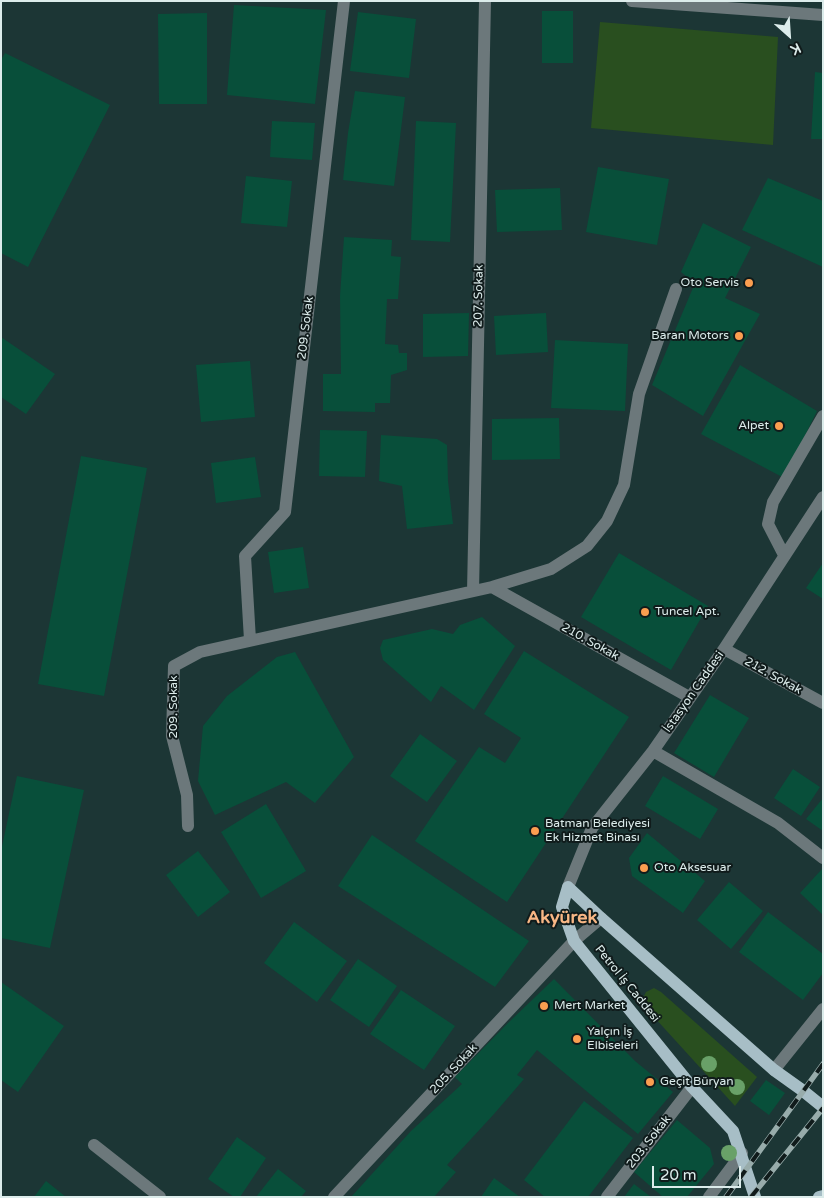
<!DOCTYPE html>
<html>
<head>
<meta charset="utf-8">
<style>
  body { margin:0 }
  #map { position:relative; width:824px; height:1198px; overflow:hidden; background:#1c3635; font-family:"Varela Round",sans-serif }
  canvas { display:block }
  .frame { position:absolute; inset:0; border:2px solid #dceceb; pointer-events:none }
  .north { position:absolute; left:764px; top:10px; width:50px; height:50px; -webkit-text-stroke:4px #101b1b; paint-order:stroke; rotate:154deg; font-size:14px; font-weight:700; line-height:20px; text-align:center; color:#dceceb }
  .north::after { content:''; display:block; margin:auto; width:18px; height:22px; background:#dceceb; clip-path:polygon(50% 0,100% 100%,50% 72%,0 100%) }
  .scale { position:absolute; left:652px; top:1166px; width:89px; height:22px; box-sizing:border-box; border:2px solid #dceceb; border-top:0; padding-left:6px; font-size:15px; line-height:18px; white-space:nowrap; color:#dceceb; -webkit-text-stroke:4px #101b1b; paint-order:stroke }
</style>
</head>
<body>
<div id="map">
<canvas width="824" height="1198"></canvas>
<div class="frame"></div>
<div class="north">K</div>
<div class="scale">20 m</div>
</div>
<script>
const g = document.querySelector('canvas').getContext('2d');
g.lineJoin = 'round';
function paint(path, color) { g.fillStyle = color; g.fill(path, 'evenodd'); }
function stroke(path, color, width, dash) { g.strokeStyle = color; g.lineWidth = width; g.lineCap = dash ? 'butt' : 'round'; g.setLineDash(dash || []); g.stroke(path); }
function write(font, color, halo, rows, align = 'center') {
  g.font = font + ' "Varela Round",sans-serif'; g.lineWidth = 4; g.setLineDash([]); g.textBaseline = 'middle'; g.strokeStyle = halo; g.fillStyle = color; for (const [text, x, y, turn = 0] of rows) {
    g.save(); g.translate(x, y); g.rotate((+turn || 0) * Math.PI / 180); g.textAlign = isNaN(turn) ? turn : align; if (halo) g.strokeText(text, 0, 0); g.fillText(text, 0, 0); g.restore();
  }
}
const green = new Path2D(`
  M600,22l178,15 -5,108 -182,-17z
  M654,988l7,4 96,85 -22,29 -91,-100 -1,-8 3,-6z`);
const building = new Path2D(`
  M234,5l92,5 -11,94 -88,-9z
  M542,11h31v52h-31z
  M358,12l58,7 -7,59 -59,-7z
  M207,13v91h-48l-1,-90z
  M5,53l105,52 -82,162 -27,-14v-193z
  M815,72l8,1v66h-12z
  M355,91l50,6 -11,89 -51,-6 5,-47z
  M272,121l43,2 -3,37 -42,-3z
  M416,121l40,2 -6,119 -39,-2z
  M598,167l71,12 -12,66 -71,-13z
  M246,176l46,5 -5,46 -46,-4z
  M768,178l55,23v66l-81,-37z
  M560,188l2,42 -65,2 -2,-42z
  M703,223l48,24 -26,51 35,16 -57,102 -51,-31 43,-102 -14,-11z
  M344,237l48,3 -1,16 10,1 -3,42h-11l-2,45 13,1 1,8h8v17l-16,5 -1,28h-15v9l-52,-1v-37h18l-1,-78z
  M469,313l-1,43 -45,1v-43z
  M546,313l2,39 -52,3 -2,-39z
  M1,337l54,37 -29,40 -25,-17z
  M555,340l73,4 -3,67 -74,-3z
  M250,361l5,56 -54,5 -5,-57z
  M740,365l77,46 -33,67 -83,-44z
  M559,418l1,41 -68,1v-41z
  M320,430l47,1 -2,46 -46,-1z
  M381,435l56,4 10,6 1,36 5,43 -46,5 -5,-43 -23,-5z
  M81,456l66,12 -43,228 -66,-12z
  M255,457l6,40 -45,6 -5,-40z
  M303,547l6,41 -35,5 -6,-41z
  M619,553l89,53 -37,64 -90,-53z
  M823,563v36l-17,-11z
  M482,617l33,29 -41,64 -33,-24 -10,16 -48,-42 -3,-12 3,-8 49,-11 21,5 7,-9z
  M524,651l105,66 -122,185 -92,-61 64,-94 26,16 16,-25 -37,-24z
  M295,652l59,105 -39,46 -29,-21 -71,33 -17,-34 5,-55 24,-30 50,-39z
  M710,695l39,23 -35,59 -40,-24z
  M420,734l37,27 -30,41 -37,-26z
  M793,769l27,18 -19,29 -27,-18z
  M17,776l67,14 -34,158 -49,-10v-87z
  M663,776l55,33 -18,30 -55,-33z
  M823,798v33l-17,-12z
  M266,804l40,67 -45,27 -40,-66z
  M647,833l58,48 -22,32 -51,-37 -3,-18z
  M372,835l157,106 -34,46 -157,-101z
  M198,851l32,41 -32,25 -32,-42z
  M822,869l1,1v45l-23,-22z
  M729,882l34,29 -32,38 -34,-29z
  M768,912l55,42v19l-20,27 -64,-48z
  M294,922l53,39 -30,41 -53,-39z
  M358,959l39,27 -28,41 -39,-27z
  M554,979l81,82 38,31 -35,42 -101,-84 -20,25 7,4 -30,35 -47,51 9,7 -22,25h-83l60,-66 51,-47 -7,-7 53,-54z
  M1,982l63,44 -46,66 -17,-12z
  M401,990l54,36 -31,44 -54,-36z
  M766,1080l19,13 -16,22 -19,-14z
  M584,1101l49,37 -45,59h-43l-21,-17z
  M677,1120l33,28 4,16 -27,33h-24l-29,-25z
  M237,1137l29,21 -26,39h-6l-26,-18z
  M278,1169l28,22 -5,6h-45z
  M494,1178l26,19h-39z
  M46,1181l20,16h-32z
  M634,1184l17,13h-27z`);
const minor = new Path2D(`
  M632,1l191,14
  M784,555l-16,-31 5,-22 50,-86
  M492,587l197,110
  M473,591l12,-590
  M250,640l-5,-84 40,-44 59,-511
  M724,649l99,54
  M653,751l125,72 45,35
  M188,826l-1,-31 -15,-59 2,-70 26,-14 292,-65 59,-18 36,-23 20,-25 17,-36 15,-91 37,-105
  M568,887l24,-59 61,-77 71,-102 99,-152
  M774,1070l49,-61
  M94,1145l66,52
  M334,1197l240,-256 27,-23
  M607,1197l85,-110
  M709,1197l33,-44`);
const major = new Path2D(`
  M755,1197l-22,-66 -41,-44 -118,-146 -12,-34 6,-20 33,31 173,152 28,20 21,17
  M819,1197l4,-1`);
const rail = new Path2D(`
  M726,1197l97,-133
  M751,1197l72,-89`);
const trees = [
  [709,1064],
  [737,1087],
  [729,1153]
];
const markers = [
  [749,283,5,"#fb9e50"],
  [739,336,5,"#fb9e50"],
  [779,426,5,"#fb9e50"],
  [645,612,5,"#fb9e50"],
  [535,831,5,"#fb9e50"],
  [644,868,5,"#fb9e50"],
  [544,1006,5,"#fb9e50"],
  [577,1039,5,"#fb9e50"],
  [650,1082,5,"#fb9e50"]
];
const poiNames = [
  ["Oto Servis",739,283,"right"],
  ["Baran Motors",729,336,"right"],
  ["Alpet",769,426,"right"],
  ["Tuncel Apt.",655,612],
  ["Batman Belediyesi",545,824],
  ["Ek Hizmet Binası",545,838],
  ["Oto Aksesuar",654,868],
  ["Mert Market",554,1006],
  ["Yalçın İş",587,1032],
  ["Elbiseleri",587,1046],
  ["Geçit Büryan",660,1082]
];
const streetNames = [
  ["207. Sokak",479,296,-89],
  ["209. Sokak",306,328,-83],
  ["210. Sokak",590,642,29],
  ["212. Sokak",773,676,29],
  ["İstasyon Caddesi",694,692,-55],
  ["209. Sokak",174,707,-90],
  ["Petrol İş Caddesi",627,984,51],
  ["205. Sokak",454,1069,-47],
  ["203. Sokak",649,1142,-52]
];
const districtNames = [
  ["Akyürek",562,918]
];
paint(green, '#294f1f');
paint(building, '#084f3a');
stroke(minor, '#6c787b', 12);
stroke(major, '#a7bec6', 12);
stroke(rail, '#98acab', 5.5);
stroke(rail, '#101b1b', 4, [11]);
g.fillStyle = '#69a168';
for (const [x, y] of trees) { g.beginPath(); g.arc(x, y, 8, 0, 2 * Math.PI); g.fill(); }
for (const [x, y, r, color] of markers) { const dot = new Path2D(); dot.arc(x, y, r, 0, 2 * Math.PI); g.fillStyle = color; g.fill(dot); stroke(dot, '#101b1b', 2); }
write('12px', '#dceceb', '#101b1b', poiNames, 'left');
write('12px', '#dceceb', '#101b1b', streetNames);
write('bold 18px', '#f8b785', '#101b1b', districtNames);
</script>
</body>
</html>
